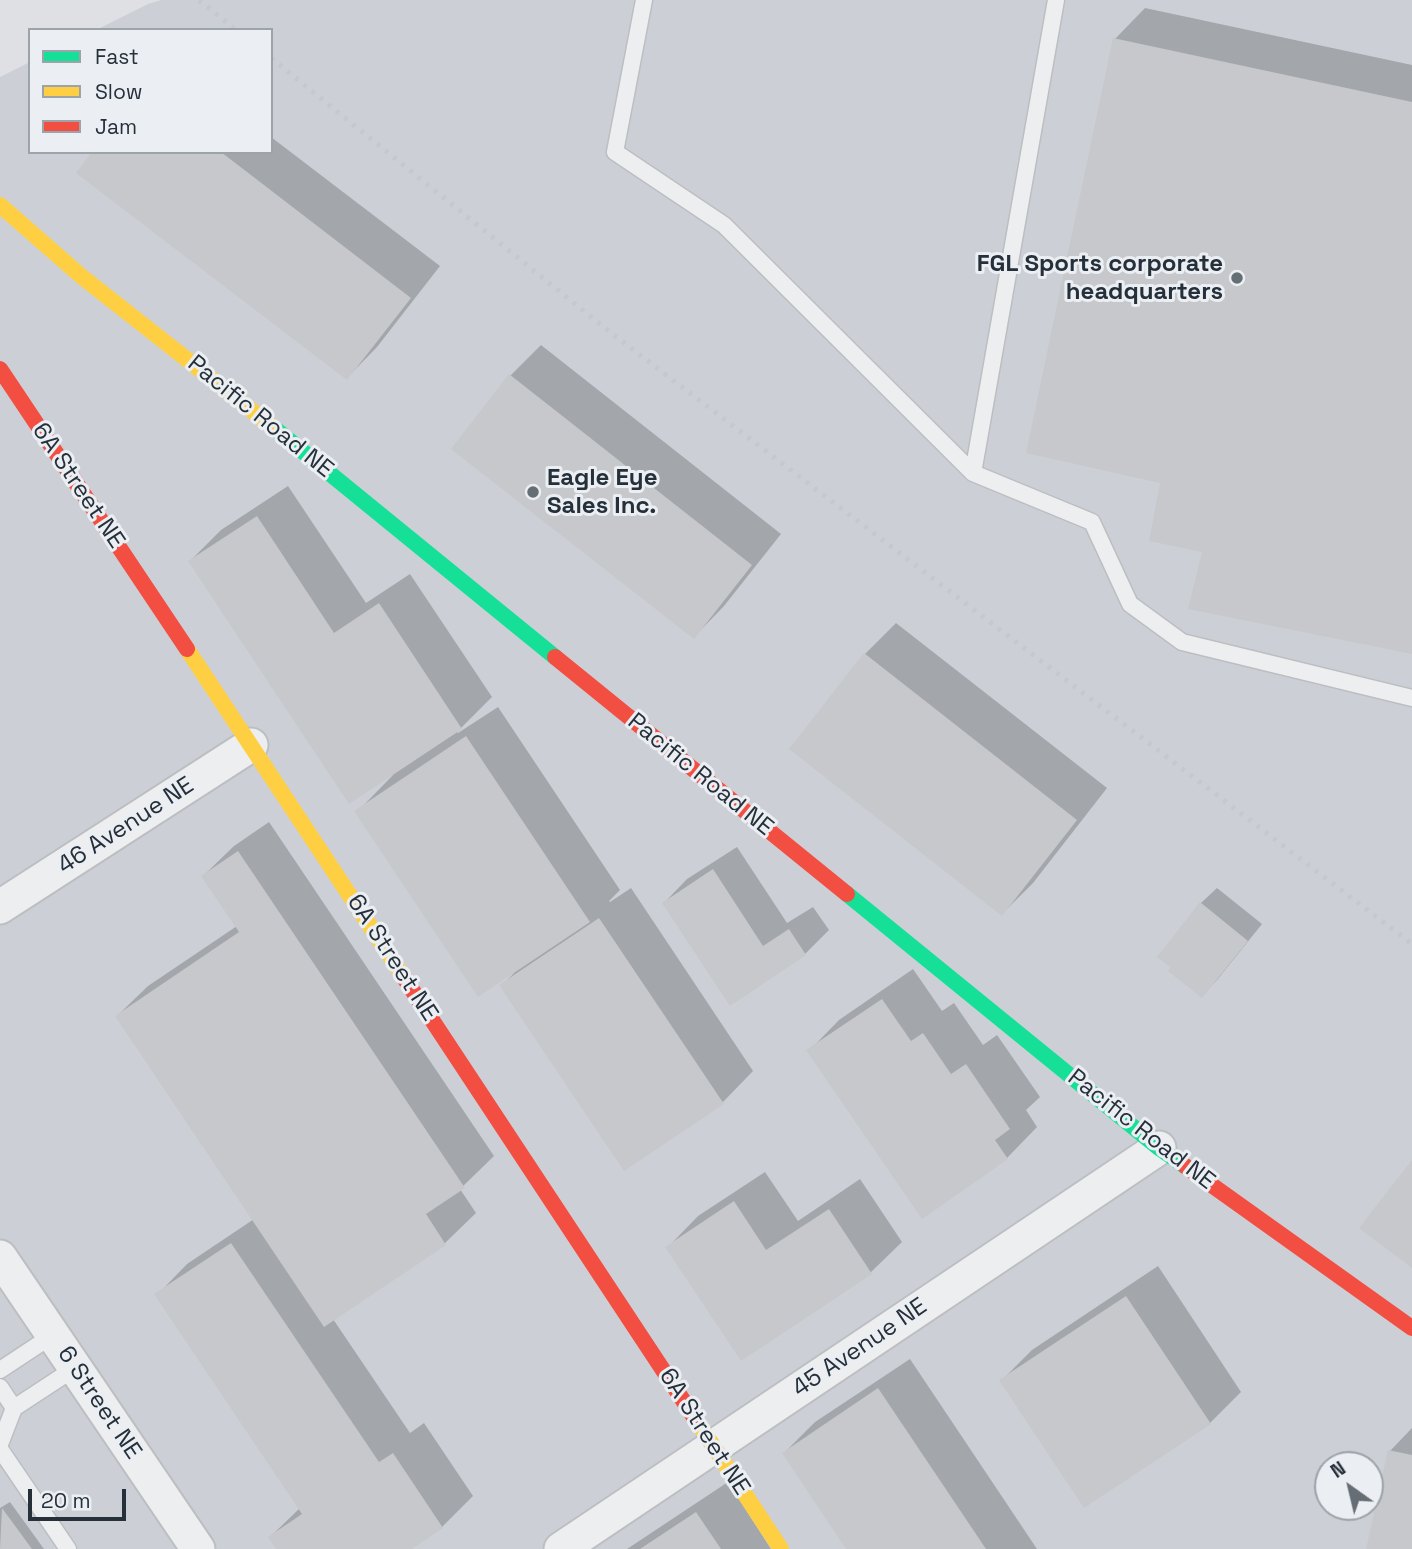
<!DOCTYPE html>
<html>
<head>
<meta charset="utf-8">
<style>
  body { margin:0 }
  #map { position:relative; width:1412px; height:1549px; overflow:hidden; background:#dee0e3; font-family:"Space Grotesk",sans-serif }
  canvas { display:block }
  .legend { position:absolute; left:28px; top:28px; width:245px; height:126px; box-sizing:border-box; background:#ebeff3; border:2px solid #9ca3a9; margin:0; padding:9px 12px; list-style:none; font-size:21px; color:#26303a }
  .legend li { display:flex; align-items:center; gap:14px; height:35px }
  .legend b { width:35px; border:2px solid #9ca3a9 }
  .north { position:absolute; left:1314px; top:1451px; width:70px; height:70px; box-sizing:border-box; background:#ebeff3; border:2px solid #9ca3a9; border-radius:50%; rotate:326deg; font-size:19px; font-weight:700; line-height:28px; text-align:center; color:#26303a }
  .north::after { content:''; display:block; margin:auto; width:24px; height:32px; background:#666e75; clip-path:polygon(50% 0,100% 100%,50% 72%,0 100%) }
  .scale { position:absolute; left:28px; top:1489px; width:98px; height:32px; box-sizing:border-box; border:4px solid #26303a; border-top:0; padding-left:9px; font-size:21px; line-height:24px; white-space:nowrap; color:#26303a; -webkit-text-stroke:5px #ebeff3; paint-order:stroke }
</style>
</head>
<body>
<div id="map">
<canvas width="1412" height="1549"></canvas>
<ul class="legend">
<li><b style="height:9px;background:#16e098"></b>Fast</li>
<li><b style="height:9px;background:#ffcf43"></b>Slow</li>
<li><b style="height:9px;background:#f24e42"></b>Jam</li>
</ul>
<div class="north">N</div>
<div class="scale">20 m</div>
</div>
<script>
const g = document.querySelector('canvas').getContext('2d');
g.lineJoin = 'round';
function paint(path, color) { g.fillStyle = color; g.fill(path, 'evenodd'); }
function stroke(path, color, width, dash) { g.strokeStyle = color; g.lineWidth = width; g.lineCap = dash ? 'butt' : 'round'; g.setLineDash(dash || []); g.stroke(path); }
function write(font, color, halo, rows, align = 'center') {
  g.font = font + ' "Space Grotesk",sans-serif'; g.lineWidth = 6; g.setLineDash([]); g.textBaseline = 'middle'; g.strokeStyle = halo; g.fillStyle = color; for (const [text, x, y, turn = 0] of rows) {
    g.save(); g.translate(x, y); g.rotate((+turn || 0) * Math.PI / 180); g.textAlign = isNaN(turn) ? turn : align; if (halo) g.strokeText(text, 0, 0); g.fillText(text, 0, 0); g.restore();
  }
}
const built = new Path2D(`
  M161,0h1251v1549h-1412v-1472l30,-15v90h241v-122h-175l52,-26zM1328,1465h42v42h-42z`);
const shadow = new Path2D(`
  M1145,8l267,57v588l-208,-102 -41,-70 -48,-442z
  M271,137l169,129 -63,81 -30,31 -253,-226h177z
  M541,345l240,189 -57,72 -30,31 -184,-261z
  M288,486l78,117 44,-29 82,123 -35,35 1,1 40,-26 122,183 -11,11 1,1 21,-14 122,183 -30,31 -222,-116 13,-13 -157,-161 36,-37 -203,-214 31,-31z
  M896,623l211,165 -74,95 -31,31 -211,-165 74,-95z
  M269,822l225,334 -34,33 16,24 -31,30 -112,76 77,114 14,-10 49,73 -31,31 -33,22h-131l-8,-12 30,-29 -143,-213 30,-31 67,-45 -137,-203 31,-30 89,-60 -34,-50 31,-30z
  M737,847l50,76 26,-16 16,23 -24,24 -74,49 -67,-100 23,-24z
  M1217,888l45,36 -45,56 -15,16 -1,-93z
  M913,969l29,42 12,-8 29,42 14,-10 43,62 -14,13 11,17 -30,31 -198,-107 30,-31z
  M765,1172l33,49 62,-42 42,63 -31,30 -129,86 -74,-111 30,-31z
  M1158,1266l83,126 -31,31 -209,-42 31,-31z
  M910,1359l127,190h-188l-65,-96 31,-31z
  M1412,1428v121l-22,-98z
  M728,1482l43,67h-144z
  M10,1502l34,47h-44v-41z`);
const building = new Path2D(`
  M1113,38l299,64v552l-224,-45 14,-57 -53,-11 11,-58 -134,-30z
  M92,152h129l190,146 -64,82 -271,-207z
  M509,374l243,191 -58,74 -243,-190z
  M257,516l77,117 45,-30 83,126 -113,75 -161,-243z
  M864,653l213,167 -75,96 -213,-167z
  M466,736l124,186 -112,75 -124,-186z
  M238,851l227,337 -39,26 20,31 -122,82 -209,-311 124,-84 -38,-56z
  M713,869l50,77 26,-17 17,26 -76,51 -68,-103z
  M1200,902l48,39 -46,57 -34,-27 2,-4 -13,-10z
  M599,918l125,186 -100,67 -125,-186z
  M882,999l29,42 12,-8 28,41 15,-10 44,65 -15,11 13,19 -86,60 -116,-169z
  M1412,1160v108l-53,-40z
  M734,1201l32,49 63,-41 43,65 -131,87 -76,-114z
  M231,1243l148,219 14,-9 50,75 -31,21h-136l-8,-12 34,-23 -148,-220z
  M1126,1296l85,128 -127,84 -85,-128z
  M878,1388l108,161h-140l-64,-96z
  M1388,1450l24,5v94h-46z
  M2,1508l30,41h-32z
  M696,1512l25,37h-81z`);
const lane = new Path2D(`
  M644,0l-29,152 109,73 249,248
  M1056,0l-83,473 119,49 38,82 52,38 230,56
  M0,1370l53,-35
  M0,1387l14,21
  M0,1444l14,-36 61,-40
  M0,1449l68,100`);
const street = new Path2D(`
  M0,907l251,-162
  M0,1257l198,292
  M561,1549l598,-401`);
const fast = new Path2D(`
  M274,428l281,229
  M847,894l312,254 26,18`);
const slow = new Path2D(`
  M0,205l81,71 193,152
  M187,649l214,324
  M696,1420l85,129`);
const jam = new Path2D(`
  M0,369l187,280
  M555,657l292,237
  M401,973l295,447
  M1185,1166l227,162`);
const rail = new Path2D(`
  M199,0l37,30
  M271,58l335,271 806,615`);
const markers = [
  [1237,278,7,"#666e75"],
  [533,492,7,"#666e75"]
];
const poiNames = [
  ["FGL Sports corporate",1223,264],
  ["headquarters",1223,292],
  ["Eagle Eye",547,478,"left"],
  ["Sales Inc.",547,506,"left"]
];
const streetNames = [
  ["Pacific Road NE",260,417,39],
  ["6A Street NE",78,486,56],
  ["Pacific Road NE",700,775,39],
  ["46 Avenue NE",126,826,-33],
  ["6A Street NE",392,958,57],
  ["Pacific Road NE",1141,1130,38],
  ["45 Avenue NE",860,1348,-34],
  ["6 Street NE",99,1403,56],
  ["6A Street NE",704,1432,57]
];
paint(built, '#ccd0d6');
paint(shadow, '#0003');
paint(building, '#c6c8cb');
stroke(lane, '#bcbec1', 19);
stroke(street, '#bcbec1', 37);
stroke(lane, '#edeef0', 16);
stroke(street, '#edeef0', 33);
stroke(fast, '#16e098', 16);
stroke(slow, '#ffcf43', 16);
stroke(jam, '#f24e42', 16);
stroke(rail, '#c6c8cb', 5, [3.5, 7]);
for (const [x, y, r, color] of markers) { const dot = new Path2D(); dot.arc(x, y, r, 0, 2 * Math.PI); g.fillStyle = color; g.fill(dot); stroke(dot, '#ebeff3', 2.5); }
write('bold 24px', '#26303a', '#ebeff3', poiNames, 'right');
write('24px', '#26303a', '#ebeff3', streetNames);
</script>
</body>
</html>
